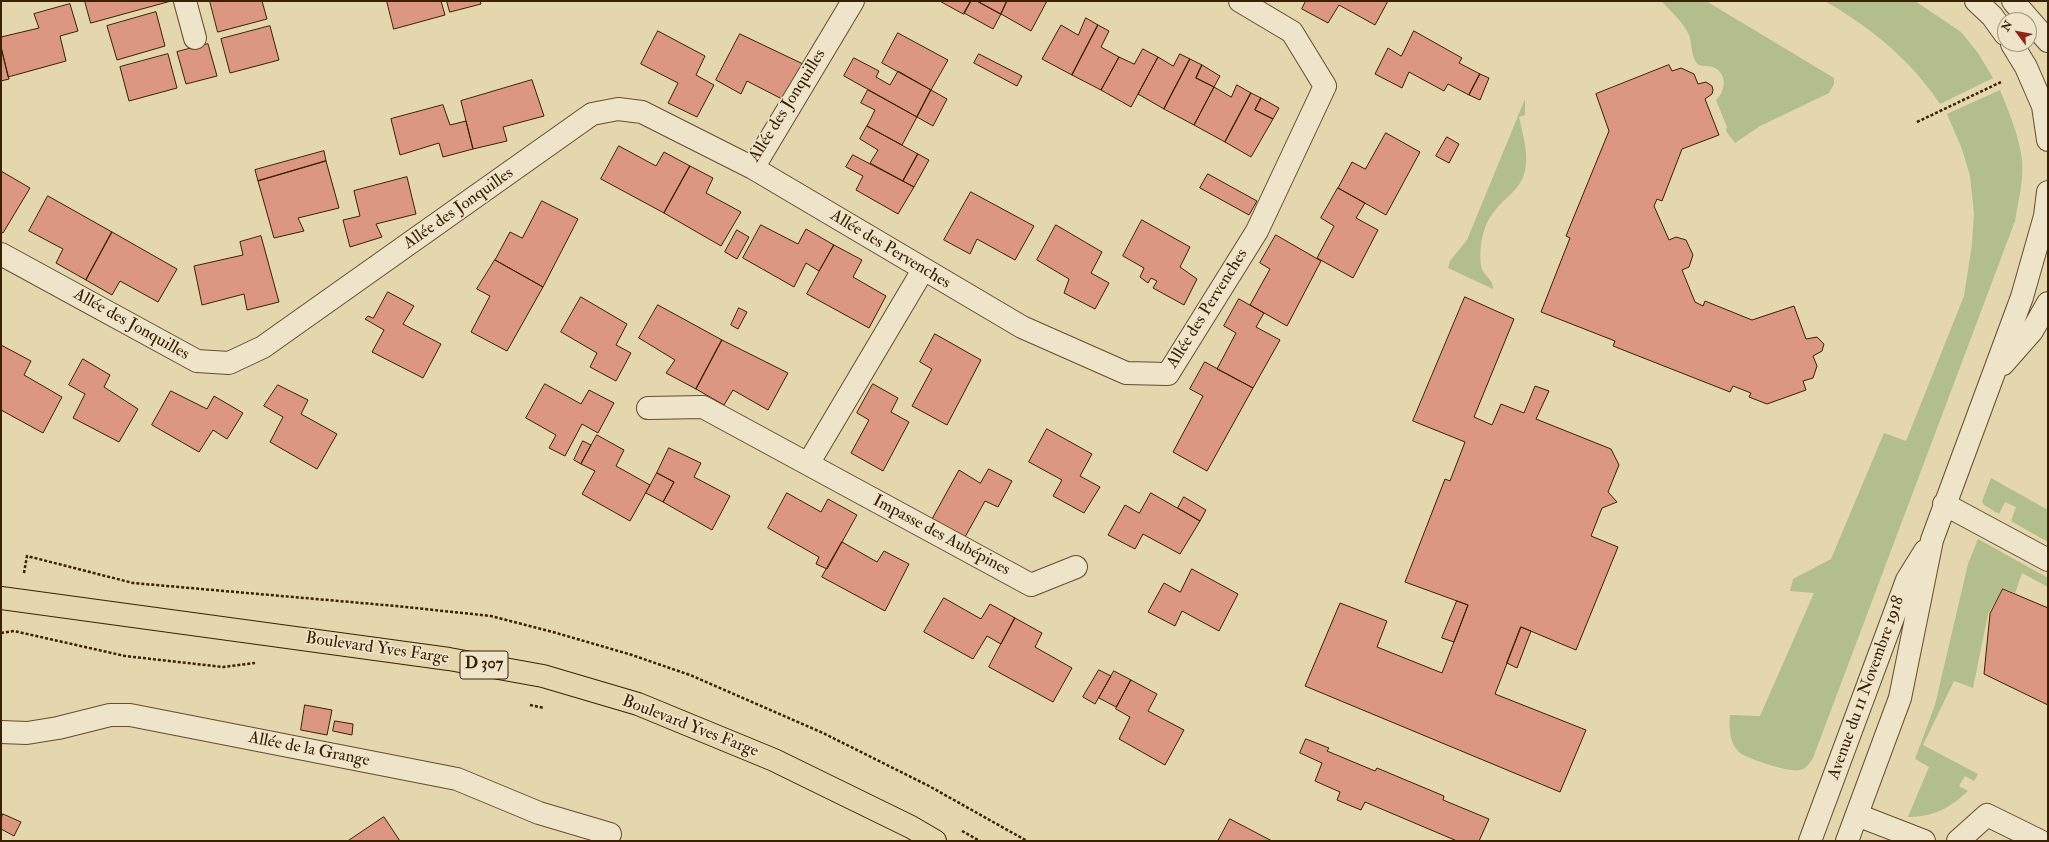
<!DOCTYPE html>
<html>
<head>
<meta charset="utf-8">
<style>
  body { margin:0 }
  #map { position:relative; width:2049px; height:842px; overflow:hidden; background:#e4d6ad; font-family:"IM FELL Double Pica",serif }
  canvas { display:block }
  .frame { position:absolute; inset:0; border:2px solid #3b2101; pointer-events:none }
  .north { position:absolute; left:1997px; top:12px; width:40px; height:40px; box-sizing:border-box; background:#ede4ca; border:1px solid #a6967a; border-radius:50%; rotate:302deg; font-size:11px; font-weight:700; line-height:16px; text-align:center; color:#3b2101 }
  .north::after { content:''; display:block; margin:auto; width:14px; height:18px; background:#8f2418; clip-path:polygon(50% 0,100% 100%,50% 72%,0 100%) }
</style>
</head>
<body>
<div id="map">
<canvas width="2049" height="842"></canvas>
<div class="frame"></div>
<div class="north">N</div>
</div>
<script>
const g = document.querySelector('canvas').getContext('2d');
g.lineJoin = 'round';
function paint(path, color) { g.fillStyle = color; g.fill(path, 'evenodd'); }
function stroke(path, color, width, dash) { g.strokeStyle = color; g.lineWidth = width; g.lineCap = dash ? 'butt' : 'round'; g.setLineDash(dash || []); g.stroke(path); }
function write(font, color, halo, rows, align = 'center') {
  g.font = font + ' "IM FELL Double Pica",serif'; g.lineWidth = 3.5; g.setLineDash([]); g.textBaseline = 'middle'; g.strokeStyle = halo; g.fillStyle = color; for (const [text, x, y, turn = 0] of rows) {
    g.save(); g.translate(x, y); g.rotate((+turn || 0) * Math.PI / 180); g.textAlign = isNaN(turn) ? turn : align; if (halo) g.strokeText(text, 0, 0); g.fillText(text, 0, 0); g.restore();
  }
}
const green = new Path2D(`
  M1661,1h45l128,77v6l-5,9 -69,33 -25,17 -9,-12 1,-4 -11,-27c10,-9 12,-27 -3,-33 -6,-2 -13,1 -17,-5 -5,-7 -4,-19 -7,-27 -6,-13 -18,-24 -28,-34z
  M1825,1h90l46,31 17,21 15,25 -53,26c-29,-44 -70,-77 -115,-103z
  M2000,90c9,22 19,46 22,70 2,20 -4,42 -7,61l-202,537c-4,6 -6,10 -13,12 -10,3 -56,-12 -62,-19 -9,-9 -9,-25 -8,-36l30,1 54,-123 -24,-2 3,-12 38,-20 53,-126 22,8 58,-145 8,-52 2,-31 -4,-37 -8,-27 -15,-35z
  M1525,99v16l-6,2c6,28 16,55 -8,77 -10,9 -22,21 -26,34 -4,10 -7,33 -2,43 4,7 10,9 10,18l-45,-21 2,-7 17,-21z
  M1991,478l57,32v32l-37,-21 5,-14 -11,-5 -6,12 -15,-9 -2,-4z
  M1978,539l70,39v9l-26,-14 -7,20 -12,-5 -15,26 -15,74 -19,-7 -31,64 55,29 -4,7 -9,-5 -6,10 9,5c-18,17 -35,26 -60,26l21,-50 -14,-8 20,-54 33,-141z`);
const building = new Path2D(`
  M85,1h86l-80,22z
  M210,1h52l5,18 -49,13z
  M387,1h54l4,14 -51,14z
  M447,1h33l1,3 -31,8z
  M940,1h31l-7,13z
  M971,1h6l24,13 -8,15 -29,-16z
  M977,1h30l-6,13z
  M1007,1h40l-16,30 -30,-17z
  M1306,1h82l-13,24 -36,-20 -11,18 -26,-14z
  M70,4l8,27 -18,5 6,25 -58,16 -7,-30v-10l38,-9 -5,-14z
  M156,12l9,34 -48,14 -10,-34z
  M1086,18l12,7 -26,50 -30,-16 19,-34 17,10z
  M1098,25l11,6 -8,16 18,10 -18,33 -29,-15z
  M270,26l9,34 -49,13 -9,-34z
  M658,31l47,25 -9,19 18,10 -17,32 -29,-14 10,-20 -37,-19z
  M1414,31l48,27 -3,5 21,11 -11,21 -21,-11 -4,7 -35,-19 -7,16 -27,-14 13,-26 13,8z
  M898,33l50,27 -17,30 -49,-27z
  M740,34l63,30 -19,36 -37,-19 -6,13 -25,-14z
  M208,44l9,32 -31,8 -9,-32z
  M1,47l8,32 -8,2z
  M1143,49l15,8 -27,50 -30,-17 18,-33 15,7z
  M168,54l9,34 -48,13 -9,-34z
  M979,54l43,22 -5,10 -43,-23z
  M1180,54l10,5 -26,50 -26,-15 20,-37 15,9z
  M854,58l25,13 -3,6 14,8 8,-14 33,19 -14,27 -73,-41z
  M1190,59l12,6 -6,13 18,9 -20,38 -30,-16z
  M1202,65l18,11 -6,11 -18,-9z
  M1669,65l3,6 9,-3 13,6 4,10 8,-2 6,4 1,4 -1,4 -7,5 14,36 -37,14 -20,52 -5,-2 -3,7 15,34 7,-3 10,3 7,15 -4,12 -7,3 13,32 8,4 2,-5 47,19 42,-14 12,33 11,-2 7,7 -2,7 -9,5 4,10 -4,12 -10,3 3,9 -39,14 -18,-7 2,-4 -18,-7 -3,6 -117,-46 2,-5 -74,-29 29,-74 -4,-2 43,-105 -13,-37z
  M1480,74l9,4 -9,22 -11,-5z
  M532,80l12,36 -41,11 4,14 -34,8 -12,-48z
  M1237,85l14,8 -26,49 -31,-17 20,-38 17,10z
  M868,90l49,27 -15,28 -35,-19 8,-16 -14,-7z
  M931,90l16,9 -14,27 -16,-9z
  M1251,93l10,5 -6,12 18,9 -22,38 -26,-15z
  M1261,98l18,10 -6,11 -18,-9z
  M443,105l7,20 16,-4 7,28 -30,8 -4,-14 -39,12 -9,-36z
  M867,126l51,28 -15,27 -33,-18 8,-13 -18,-11z
  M1386,133l34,19 -34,63 -48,-27 14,-26 13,7z
  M1447,137l12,7 -10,19 -13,-7z
  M619,146l37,20 8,-14 26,14 -26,47 -63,-34z
  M324,151l2,10 -68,20 -3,-11z
  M918,154l11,6 -15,27 -11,-6z
  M853,155l61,32 -16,27 -42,-24 7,-14 -17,-9z
  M326,161l13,47 -41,10 6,13 -30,7 -16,-57z
  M690,166l23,12 -7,15 35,19 -20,34 -57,-33z
  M1,171l29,17 -27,45 -2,-1z
  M1208,174l49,27 -8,14 -49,-27z
  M407,177l9,37 -40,10 6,13 -32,10 -7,-27 17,-4 -6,-25z
  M1338,188l27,15 -9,15 22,12 -25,48 -36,-20 17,-32 -13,-8z
  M971,192l63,34 -19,34 -38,-21 -7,15 -26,-14z
  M48,196l64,36 -26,48 -30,-17 7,-14 -34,-18z
  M542,201l36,18 -35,68 -48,-27 15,-28 12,6z
  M1142,220l48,27 -10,20 17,12 -13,26 -31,-17 4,-7 -6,-3 -3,5 -8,-6 4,-9 -21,-12z
  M761,225l37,19 8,-15 28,16 -15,26 -13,-8 -12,24 -51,-29z
  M1056,225l46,27 -11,21 18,10 -14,26 -31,-16 5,-14 -32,-19z
  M737,230l12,7 -12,22 -12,-7z
  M112,232l65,37 -19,33 -38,-21 -8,14 -26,-15z
  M1276,235l45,26 -34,65 -37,-21 20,-36 -10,-6z
  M261,236l18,66 -32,8 -3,-16 -42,11 -8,-39 49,-11 -3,-13z
  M834,245l28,15 -9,17 33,19 -17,32 -62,-34z
  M495,260l48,27 -36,64 -36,-19 19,-36 -13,-7z
  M388,292l26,14 -11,18 38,20 -18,34 -51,-26 12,-22 -19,-11 3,-3 5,2z
  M581,297l46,27 -11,21 15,8 -15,28 -26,-14 7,-14 -36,-21z
  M1465,297l49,22 -40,98 18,8 9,-21 23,9 11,-27 14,5 -13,28 75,30 8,16 -11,27 9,10 -15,6 -11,28 27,11 -42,103 -55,-23 -26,67 91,36 -26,62 -255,-106 35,-83 47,18 -10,26 65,26 26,-68 -63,-23 40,-103 5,2 15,-39 -52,-21z
  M1239,299l25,14 -8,14 24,13 -27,48 -36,-19 19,-36 -12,-7z
  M658,305l64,35 -26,49 -30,-16 9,-13 -36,-22z
  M739,308l8,4 -9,17 -7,-4z
  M935,334l46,26 -34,65 -35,-19 20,-37 -12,-7z
  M722,340l66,33 -20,37 -35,-20 -9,15 -28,-16z
  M1,345l30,16 -7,14 38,22 -19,36 -42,-23z
  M83,359l27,16 -6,12 34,22 -19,33 -46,-24 12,-24 -16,-9z
  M1205,362l48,26 -46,83 -34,-19 30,-56 -13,-7z
  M545,384l36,20 8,-14 25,13 -16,30 -16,-9 -17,32 -16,-8 7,-13 -30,-17z
  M873,384l25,14 -7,14 18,10 -26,49 -32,-18 18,-33 -12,-7z
  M278,385l30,15 -7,14 36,20 -20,35 -47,-27 13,-25 -19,-11z
  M171,391l36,18 7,-13 29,17 -16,26 -14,-9 -14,22 -47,-27z
  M1047,429l45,25 -12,22 20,11 -16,26 -31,-17 9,-16 -33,-18z
  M597,435l27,15 -8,16 34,19 -20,36 -48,-27 13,-23 -14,-7z
  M583,441l8,4 -10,19 -7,-4z
  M669,448l32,15 -7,14 36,19 -18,34 -49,-28 11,-20 -17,-9z
  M989,469l23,12 -14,26 -13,-6 -20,36 -33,-18 27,-49 21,13z
  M657,473l17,9 -11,20 -17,-9z
  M787,493l34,19 7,-13 29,16 -30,54 -11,-5 3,-7 -51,-29z
  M1151,493l49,28 -20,33 -37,-20 -8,15 -27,-14 17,-30 14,8z
  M1184,497l22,13 -6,11 -22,-13z
  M842,542l35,20 7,-11 25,13 -24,47 -63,-34z
  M1192,569l46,25 -19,37 -37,-20 -7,15 -27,-14 16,-29 16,9z
  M2003,589l45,19v97l-64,-31 6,-60z
  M944,598l37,21 9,-15 25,14 -14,26 -14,-8 -14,23 -49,-27z
  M1457,601l11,4 -14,37 -12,-4z
  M1015,618l27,15 -7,14 37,21 -19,34 -64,-35z
  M1521,627l10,4 -14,37 -10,-5z
  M1099,670l12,6 -16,28 -12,-7z
  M1114,671l17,9 -15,27 -17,-9z
  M1131,680l26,14 -9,17 36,19 -19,35 -46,-26 11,-22 -14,-8z
  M305,705l27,5 -5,25 -26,-5z
  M335,721l18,3 -1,11 -19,-4z
  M1306,739l23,9 -2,3 48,20 2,-3 67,28 -1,4 46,19 -10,22h-22l-92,-39 -4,8 -24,-10 3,-8 -25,-11 7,-18 -22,-10z
  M3,814l18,8 -7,14 -13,-7v-10z
  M384,817l16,24h-52z
  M1230,819l42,22h-54z`);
const path = new Path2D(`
  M1917,122l84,-40
  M24,573l3,-17 106,27 263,23 95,10 62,16 79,23 58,20 133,58 106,53 98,55
  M1,633l13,-2 111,25 98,11 32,-4
  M530,705l14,3
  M962,831l18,10`);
const minor = new Path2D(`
  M185,1l10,37
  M1976,1l16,15 13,18
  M2013,1l35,40
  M2012,44l14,23 17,39 5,34
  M753,168l100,-167
  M1,254l196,107 32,2 34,-16 329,-233 26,-5 24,3 111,56 269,159 104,46 42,1 89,-143 68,-145 -33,-54 -52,-31
  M2003,364l29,-33 16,-28
  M648,408l55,-1 328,178 45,-18
  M808,464l115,-194
  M1944,504l104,56
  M1,732l26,1 31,-5 52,-13h20l327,64 82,34 71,21
  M1857,815l67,26
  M1810,841l97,-261 18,-29
  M1847,841l53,-143 32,-158 90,-243 23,-81 3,-24
  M1958,841l29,-26 53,26`);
const major = new Path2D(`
  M1,598l448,61 94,17 95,28 136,56 137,67 24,14`);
const shields = [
  [484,665,48]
];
const shieldNames = [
  ["D 307",484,665]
];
const streetNames = [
  ["Allée des Jonquilles",788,106,-58],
  ["Allée des Jonquilles",459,209,-35],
  ["Allée des Pervenches",890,250,31],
  ["Allée des Pervenches",1208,309,-58],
  ["Allée des Jonquilles",131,325,29],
  ["Impasse des Aubépines",941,536,28],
  ["Boulevard Yves Farge",377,649,8],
  ["Avenue du 11 Novembre 1918",1867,688,-70],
  ["Boulevard Yves Farge",690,727,21],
  ["Allée de la Grange",309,750,11]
];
paint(green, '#b2be8b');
paint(building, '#db9782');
stroke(building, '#3b2101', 1);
stroke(minor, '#654e2c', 24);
stroke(major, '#3b2101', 24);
stroke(path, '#3b2101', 2.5, [3, 2]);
stroke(minor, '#ede4ca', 22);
stroke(major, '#e4d6ad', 22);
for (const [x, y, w] of shields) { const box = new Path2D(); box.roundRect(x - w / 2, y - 14, w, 28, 3); g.fillStyle = '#ede4ca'; g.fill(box); stroke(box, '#3b2101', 1); }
write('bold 16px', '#3b2101', null, shieldNames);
write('17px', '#3b2101', '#ede4ca', streetNames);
</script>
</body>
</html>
